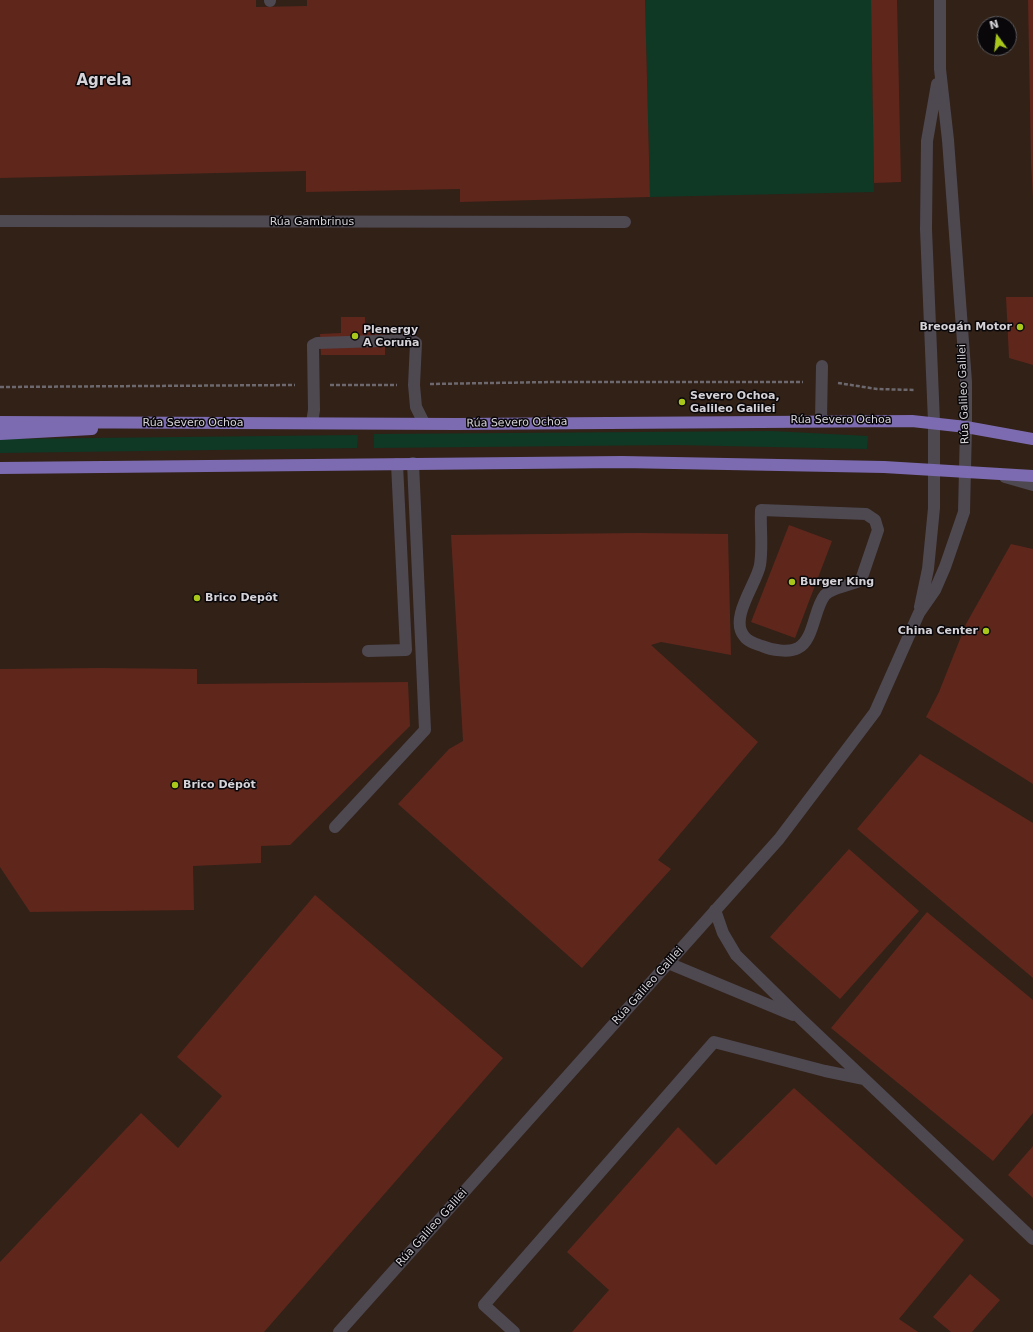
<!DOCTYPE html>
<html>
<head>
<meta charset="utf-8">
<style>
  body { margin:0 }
  #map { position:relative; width:1033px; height:1332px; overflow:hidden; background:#211c23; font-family:"DejaVu Sans",sans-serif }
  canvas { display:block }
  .north { position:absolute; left:977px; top:16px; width:40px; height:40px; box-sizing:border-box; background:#09070a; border:1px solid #5b595c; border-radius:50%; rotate:345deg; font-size:11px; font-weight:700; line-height:16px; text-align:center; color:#d6d3d8 }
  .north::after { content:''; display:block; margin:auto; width:14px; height:18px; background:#a9c71b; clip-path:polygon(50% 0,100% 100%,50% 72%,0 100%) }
</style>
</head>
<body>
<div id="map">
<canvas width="1033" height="1332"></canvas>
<div class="north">N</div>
</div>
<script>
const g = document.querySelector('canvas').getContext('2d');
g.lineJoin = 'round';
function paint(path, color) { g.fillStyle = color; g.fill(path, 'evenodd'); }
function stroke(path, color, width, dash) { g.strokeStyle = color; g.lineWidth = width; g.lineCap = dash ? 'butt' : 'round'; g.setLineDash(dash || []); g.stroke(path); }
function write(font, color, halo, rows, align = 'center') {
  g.font = font + ' "DejaVu Sans",sans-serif'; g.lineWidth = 3; g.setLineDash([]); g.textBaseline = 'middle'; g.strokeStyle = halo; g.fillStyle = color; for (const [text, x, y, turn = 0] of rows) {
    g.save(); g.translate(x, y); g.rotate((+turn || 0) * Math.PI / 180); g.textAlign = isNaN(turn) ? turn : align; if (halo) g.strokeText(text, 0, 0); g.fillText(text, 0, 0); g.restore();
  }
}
const industrial = new Path2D(`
  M0,0h1033v1332h-1033zM985,24h24v24h-24z`);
const green = new Path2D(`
  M645,0h226l3,192 -224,5z
  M772,431l96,5 -1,13 -192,-4 -301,3v-14z
  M358,435l-1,13 -357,5v-14z`);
const building = new Path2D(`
  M0,0h256v7l51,-1v-6h338l5,197 -190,5v-13l-154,3v-21l-306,7z
  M871,0h26l4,182 -27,1z
  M1028,0h5v199l-2,-36z
  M1006,297h27v68l-24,-7z
  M341,317h24v15h20v23h-64l-1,-21 21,-1z
  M789,525l43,16 -37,97 -44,-16z
  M639,533l89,1 3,121 -70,-13 -10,3 107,97 -100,118 13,9 -89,99 -184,-164 51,-55 14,-8 -12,-206z
  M1011,544l22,5v235l-107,-67 13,-25 27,-68z
  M102,668l95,1v15l211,-2 2,44 -120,119 -29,1v17l-68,3 1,44 -164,2 -30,-45v-198z
  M920,754l113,69v155l-176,-149z
  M849,849l70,62 -79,88 -70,-62z
  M315,895l188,163 -239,274h-264v-70l141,-149 37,35 44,-52 -45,-39z
  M927,912l106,88v113l-40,48 -162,-133z
  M794,1088l170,152 -65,79 19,13h-346l37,-42 -42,-38 111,-125 38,38z
  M1033,1146v52l-25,-23z
  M970,1274l30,26 -28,32h-21l-18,-15z`);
const path = new Path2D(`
  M838,383l39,6 38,1
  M430,384l123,-2h250
  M330,385h67
  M0,387l295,-2`);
const minor = new Path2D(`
  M270,0v1
  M0,221l625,1
  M821,420l1,-54
  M312,423l2,-13 -1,-65 4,-2 94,-3 5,3 -2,42 2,22 8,16
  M1005,477l28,8
  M761,510l105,4 9,6 3,10 -17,50c-11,6 -29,7 -36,15 -11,13 -11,45 -27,53 -9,5 -27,2 -36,-2 -6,-2 -14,-4 -18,-10 -15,-18 13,-53 16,-71 3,-18 0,-38 1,-55z
  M920,607l8,-38 6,-61v-86l-8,-193 1,-88 10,-57
  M368,651l38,-1 -9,-186
  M335,827l90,-97 -12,-267
  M715,910l8,23 13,22 63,62 234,222
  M668,963l125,52
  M339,1332l440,-493 96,-127 44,-99 16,-23 10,-23 19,-55 2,-85v-45l-18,-242 -8,-71v-69
  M514,1332l-30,-27 230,-263 111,29 39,8`);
const major = new Path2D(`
  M0,422l457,2 455,-3 54,6 67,12
  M0,434l92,-5
  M0,468l622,-6 262,5 149,9`);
const markers = [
  [1020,327,4,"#a9c71b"],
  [355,336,4,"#a9c71b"],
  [682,402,4,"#a9c71b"],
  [792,582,4,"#a9c71b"],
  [197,598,4,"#a9c71b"],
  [986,631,4,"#a9c71b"],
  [175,785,4,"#a9c71b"]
];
const streetNames = [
  ["Rúa Gambrinus",312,222],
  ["Rúa Galileo Galilei",964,394,-92],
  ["Rúa Severo Ochoa",841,420],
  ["Rúa Severo Ochoa",193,423],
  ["Rúa Severo Ochoa",517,423,-1],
  ["Rúa Galileo Galilei",648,986,-48],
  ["Rúa Galileo Galilei",432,1228,-48]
];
const poiNames = [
  ["Breogán Motor",1012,327,"right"],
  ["Plenergy",363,330],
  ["A Coruña",363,343],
  ["Severo Ochoa,",690,396],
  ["Galileo Galilei",690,409],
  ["Burger King",800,582],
  ["Brico Depôt",205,598],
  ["China Center",978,631,"right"],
  ["Brico Dépôt",183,785]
];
const districtNames = [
  ["Agrela",104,81]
];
paint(industrial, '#312117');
paint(green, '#0f3925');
paint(building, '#5f261c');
stroke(path, '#6c686e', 2.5, [4, 2]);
stroke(minor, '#4e4851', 12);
stroke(major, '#7c6bb0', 12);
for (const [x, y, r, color] of markers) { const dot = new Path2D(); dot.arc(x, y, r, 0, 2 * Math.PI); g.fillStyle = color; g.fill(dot); stroke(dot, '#09070a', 1.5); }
write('11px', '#d6d3d8', '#09070a', streetNames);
write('bold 11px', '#d6d3d8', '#09070a', poiNames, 'left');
write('bold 15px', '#d6d3d8', '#09070a', districtNames);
</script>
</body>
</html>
